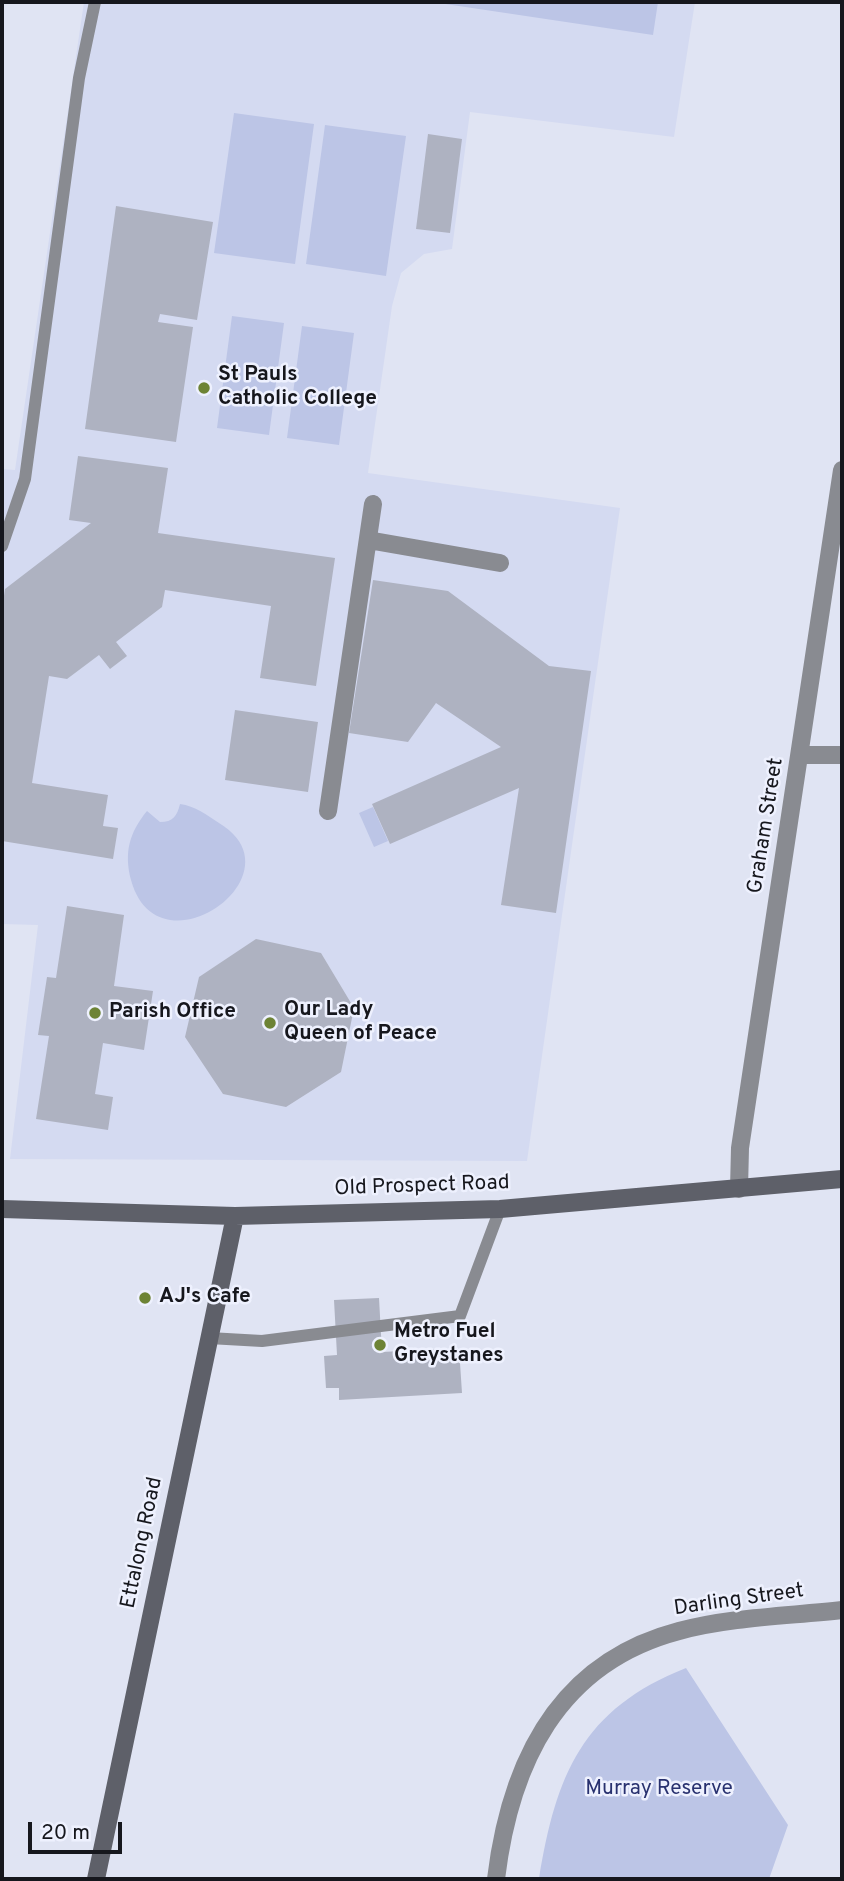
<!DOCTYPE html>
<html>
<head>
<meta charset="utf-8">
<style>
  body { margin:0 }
  #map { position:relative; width:844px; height:1881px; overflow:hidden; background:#e0e4f3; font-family:Overpass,sans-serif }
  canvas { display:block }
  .frame { position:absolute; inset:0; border:4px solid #16171d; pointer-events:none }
  .scale { position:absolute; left:28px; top:1822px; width:94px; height:32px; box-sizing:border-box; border:4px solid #16171d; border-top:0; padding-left:9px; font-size:21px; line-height:24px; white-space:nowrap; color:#16171d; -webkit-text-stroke:5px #eef1fe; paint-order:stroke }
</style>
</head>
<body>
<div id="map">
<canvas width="844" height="1881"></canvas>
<div class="frame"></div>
<div class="scale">20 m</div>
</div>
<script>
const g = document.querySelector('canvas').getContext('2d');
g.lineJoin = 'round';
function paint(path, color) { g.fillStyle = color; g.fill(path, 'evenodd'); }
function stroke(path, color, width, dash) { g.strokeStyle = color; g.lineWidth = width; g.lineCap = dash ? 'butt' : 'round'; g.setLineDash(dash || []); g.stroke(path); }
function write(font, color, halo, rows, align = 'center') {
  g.font = font + ' Overpass,sans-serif'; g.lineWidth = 5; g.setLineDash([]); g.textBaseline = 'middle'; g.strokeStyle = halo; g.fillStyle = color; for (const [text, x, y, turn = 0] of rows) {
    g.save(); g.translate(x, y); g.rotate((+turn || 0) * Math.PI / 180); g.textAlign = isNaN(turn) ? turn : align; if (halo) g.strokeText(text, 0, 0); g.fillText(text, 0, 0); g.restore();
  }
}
const built = new Path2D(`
  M84,2h611l-21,135 -204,-25 -18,137 -28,5 -23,19 -9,33 -24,167 252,35 -93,653 -517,-2 28,-234 -36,-1v-455l13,1z`);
const green = new Path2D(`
  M432,2h226l-5,33z
  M234,113l80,11 -19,140 -81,-11z
  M325,125l81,11 -20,140 -80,-12z
  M232,316l52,7 -15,112 -52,-7z
  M302,326l52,7 -15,112 -52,-7z
  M180,804c15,2 27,11 39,19 85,51 -61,155 -88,57 -7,-27 -2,-47 16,-69l13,11c13,0 17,-6 20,-18z
  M373,807l15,34 -14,6 -15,-34z
  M686,1668l102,157 -19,54h-230c17,-104 43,-170 147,-211z`);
const building = new Path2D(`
  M428,134l34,5 -12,94 -34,-4z
  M116,206l97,16 -16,98 -37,-6 -2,8 35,5 -17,115 -91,-13z
  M78,456l90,12 -10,65 177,25 -19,128 -56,-8 11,-72 -106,-16 -3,17 -46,35 11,14 -17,13 -11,-14 -32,24 -18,-3 -17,107 76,12 -5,31 15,2 -5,31 -111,-18v-232l3,-20 86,-66 -22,-3z
  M373,580l75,11 101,75 42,5 -35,242 -55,-8 18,-117 -129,56 -18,-40 129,-57 -65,-44 -28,39 -59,-9z
  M235,710l83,12 -10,70 -83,-12z
  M67,906l57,9 -10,71 39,5 -9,59 -41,-7 -8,51 18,3 -5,33 -72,-11 13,-83 -11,-1 9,-58 9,1z
  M256,939l65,14 33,55 -13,64 -55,35 -63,-13 -38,-57 14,-60z
  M379,1298l3,54 77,-4 3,45 -123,7v-12h-13l-2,-32 13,-1 -3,-55z`);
const lane = new Path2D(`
  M2,546l23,-67 54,-401 16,-76
  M209,1338l53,3 198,-25 40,-107`);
const street = new Path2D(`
  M368,540l132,23
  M801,755h41
  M328,811l45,-307
  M739,1189l1,-41 102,-678
  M496,1879c14,-115 61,-216 183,-248 52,-14 110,-15 163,-21`);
const secondary = new Path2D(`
  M2,1209l233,7 265,-7 342,-30
  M96,1879l139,-663`);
const markers = [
  [204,388,7,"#6d8335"],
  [95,1013,7,"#6d8335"],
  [270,1023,7,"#6d8335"],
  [145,1298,7,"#6d8335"],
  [380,1345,7,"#6d8335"]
];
const poiNames = [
  ["St Pauls",218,376],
  ["Catholic College",218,400],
  ["Our Lady",284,1011],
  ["Queen of Peace",284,1035],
  ["Parish Office",109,1013],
  ["AJ's Cafe",159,1298],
  ["Metro Fuel",394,1333],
  ["Greystanes",394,1357]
];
const streetNames = [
  ["Graham Street",767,826,-81],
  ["Old Prospect Road",422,1187,-2],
  ["Ettalong Road",143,1543,-78],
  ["Darling Street",739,1601,-8]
];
const parkNames = [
  ["Murray Reserve",659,1790]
];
paint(built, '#d4daf1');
paint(green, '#bcc5e6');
paint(building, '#aeb2c1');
stroke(lane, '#898b91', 12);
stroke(street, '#898b91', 18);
stroke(secondary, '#5e6069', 18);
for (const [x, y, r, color] of markers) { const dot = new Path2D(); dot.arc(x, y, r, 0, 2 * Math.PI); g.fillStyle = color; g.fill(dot); stroke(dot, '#eef1fe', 2.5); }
write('bold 21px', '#16171d', '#eef1fe', poiNames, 'left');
write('21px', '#16171d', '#eef1fe', streetNames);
write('21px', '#28316f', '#eef1fe', parkNames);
</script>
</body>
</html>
